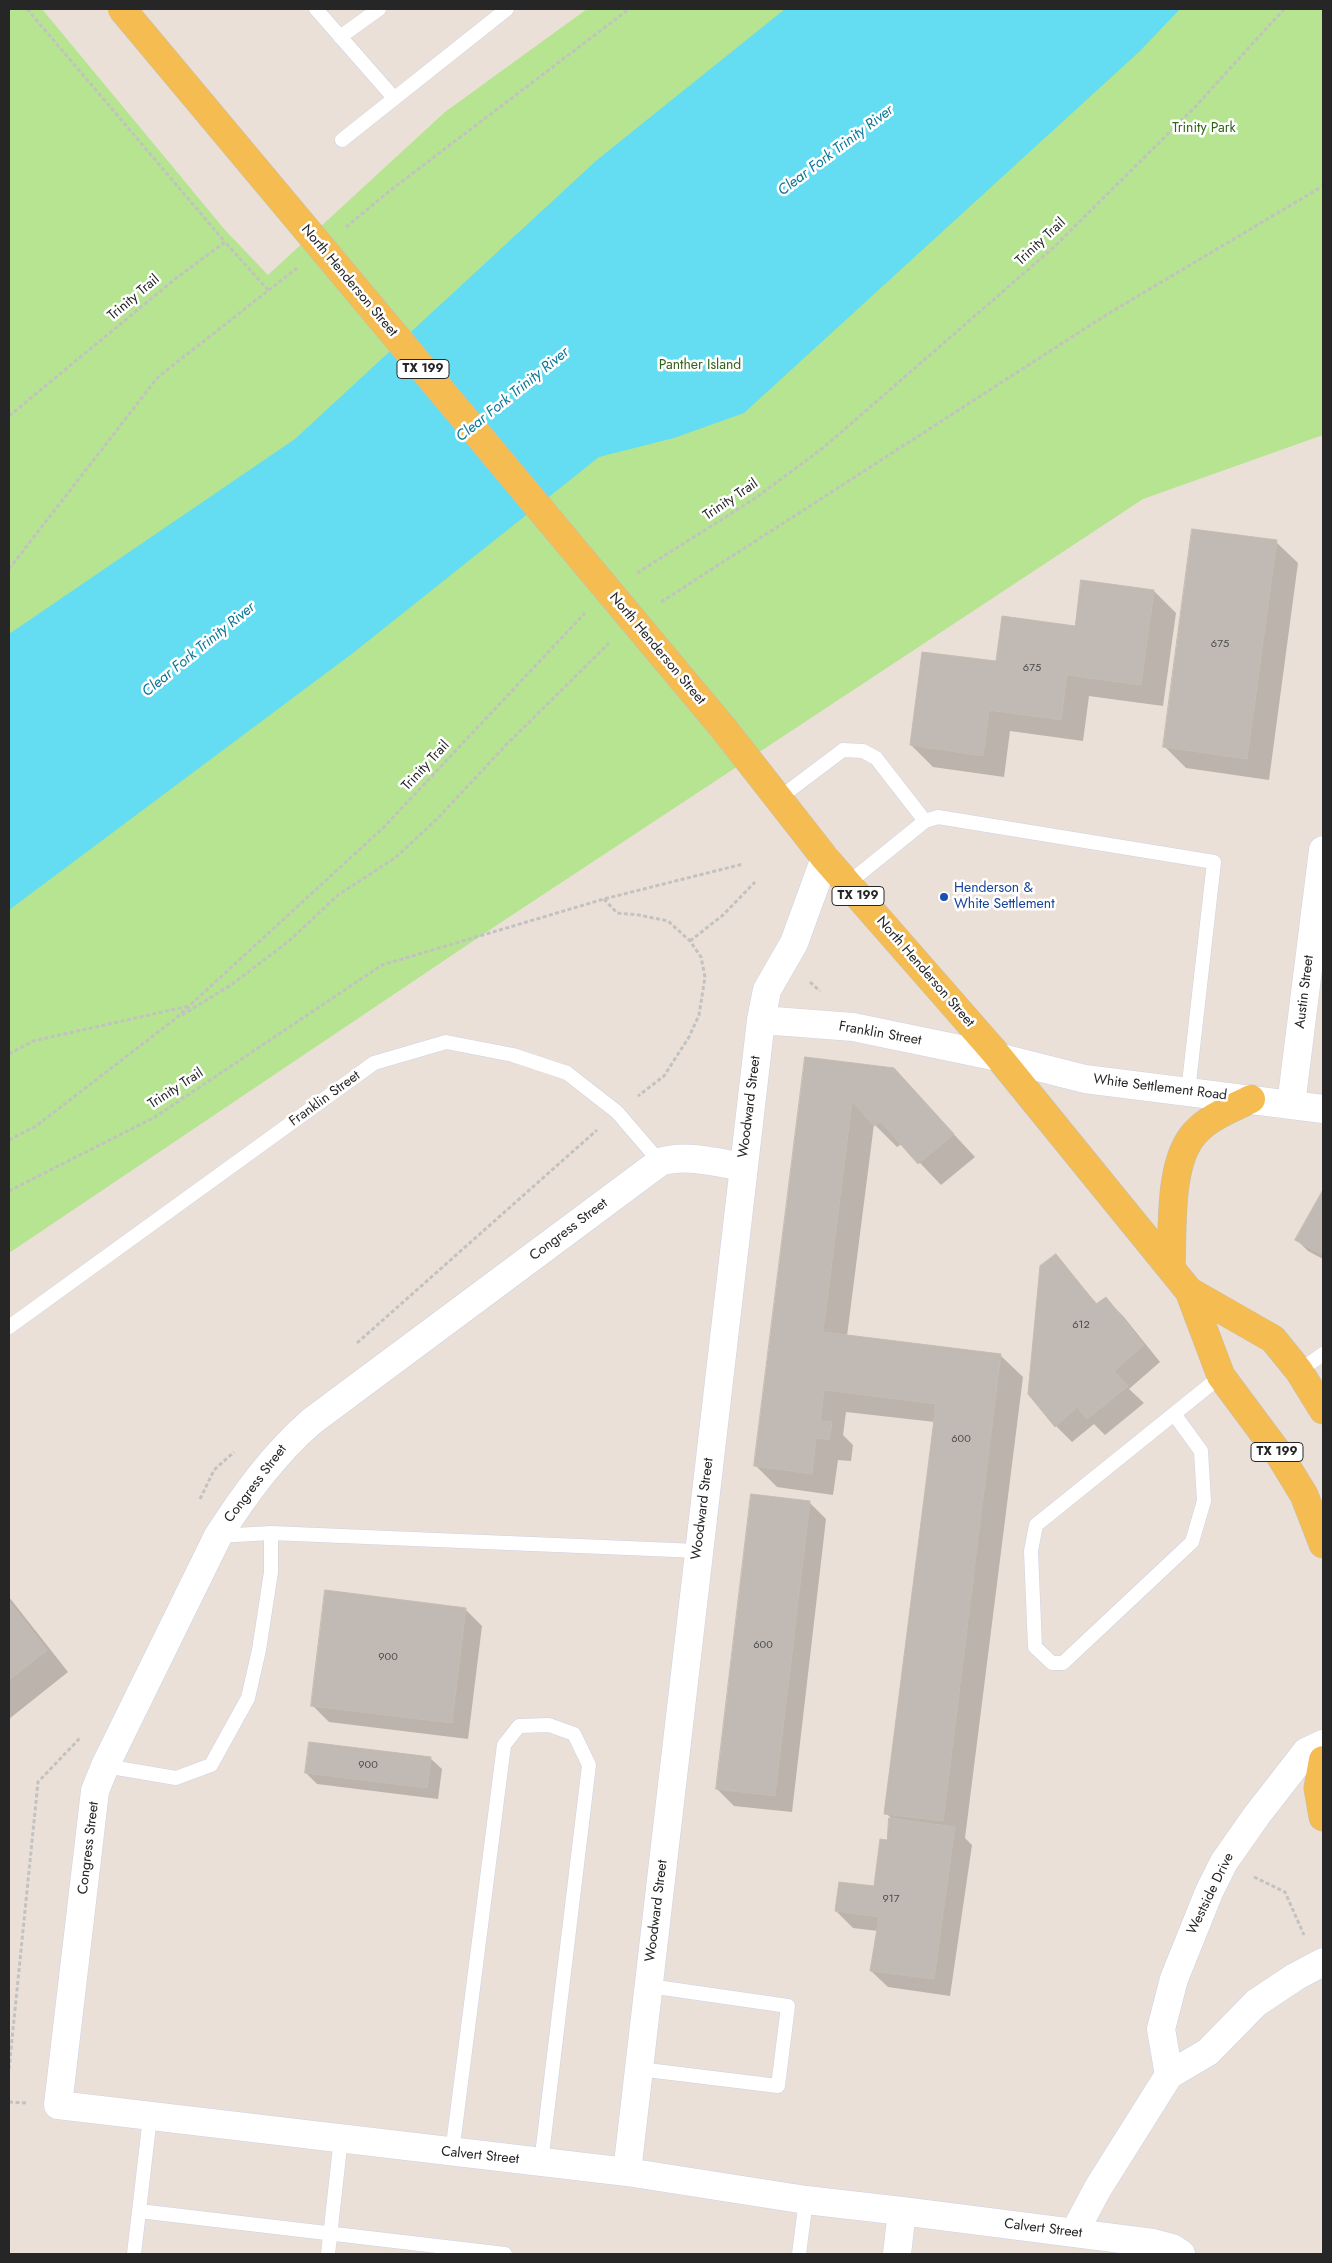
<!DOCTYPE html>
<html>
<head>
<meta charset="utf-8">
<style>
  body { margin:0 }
  #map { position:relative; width:1332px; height:2263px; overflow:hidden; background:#eae0d7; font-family:Jost,sans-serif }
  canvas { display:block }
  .frame { position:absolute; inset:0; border:10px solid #262626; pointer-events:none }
</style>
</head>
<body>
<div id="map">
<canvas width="1332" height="2263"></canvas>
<div class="frame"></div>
</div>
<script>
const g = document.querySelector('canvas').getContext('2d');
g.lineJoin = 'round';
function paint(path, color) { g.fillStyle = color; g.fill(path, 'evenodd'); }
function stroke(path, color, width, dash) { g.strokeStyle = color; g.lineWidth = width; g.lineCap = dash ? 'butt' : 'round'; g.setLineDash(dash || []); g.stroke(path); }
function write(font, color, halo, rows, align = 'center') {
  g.font = font + ' Jost,sans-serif'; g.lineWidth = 5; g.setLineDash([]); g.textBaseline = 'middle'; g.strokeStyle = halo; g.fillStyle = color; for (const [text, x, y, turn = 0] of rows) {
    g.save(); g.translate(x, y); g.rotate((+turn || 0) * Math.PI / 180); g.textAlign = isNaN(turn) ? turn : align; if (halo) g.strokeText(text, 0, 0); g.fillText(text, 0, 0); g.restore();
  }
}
const green = new Path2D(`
  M9,9h33l183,221 43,45 177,-163 142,-103h736v426l-180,64 -646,426 -488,328z`);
const water = new Path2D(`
  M785,9h395l-40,42 -396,362 -70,25 -75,19 -246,196 -344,257v-276l286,-195 302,-279z`);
const shadow = new Path2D(`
  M1276,542l22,21 -29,217 -83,-12 -22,-22z
  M1154,591l22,22 -13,93 -74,-10 -6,45 -73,-10 -6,46 -71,-10 -22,-22 86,-82z
  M806,1058l88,12 81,87 -34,28 -39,-41 -5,3 -23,-23 -27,212 154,20 22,21 -58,461 7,7 -22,151 -62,-9 -17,-16 7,-40 -25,-3 -17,-17 39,-24 13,-46 3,-23 -5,-5 49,-391 -89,-10 -3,23 10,10 -2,16 -13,-1 -5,35 -56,-8 -22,-22z
  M1323,1192v67l-15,-8 -11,-11z
  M1056,1256l42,49 8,-6 17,17 37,46 -31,27 15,14 -39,32 -11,-11 -22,18 -16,-16z
  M809,1502l17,17 -34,293 -58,-6 -17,-17z
  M9,1597l59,75 -59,47z
  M465,1609l17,17 -14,113 -139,-17 -17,-17z
  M430,1758l12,11 -4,30 -121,-15 -11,-11z`);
const building = new Path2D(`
  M1192,529l85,11 -30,219 -84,-12z
  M1081,580l73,10 -13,95 -74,-10 -6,45 -72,-10 -6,46 -73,-11 12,-93 74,9 6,-45 73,10z
  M805,1057l89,11 60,66 -36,30 -37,-42 -7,4 -22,-25 -29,231 178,22 -58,467 -59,-7 52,-410 -112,-14 -4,31 12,1 -3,18 -13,-2 -4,36 -58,-8z
  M1323,1190v65l-28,-15z
  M1056,1254l40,50 10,-7 38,48 -30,26 14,15 -41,33 -10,-12 -22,20 -27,-33 12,-128z
  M751,1494l59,7 -35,295 -59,-7z
  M325,1590l141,18 -14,115 -141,-17z
  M9,1601l38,49 -38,30z
  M309,1742l122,15 -4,31 -122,-15z
  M889,1818l66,9 -21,152 -64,-8 9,-54 -44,-6 4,-29 35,4 6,-47 7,1z`);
const path = new Path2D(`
  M27,9l198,233
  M346,227l46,-38 237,-180
  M9,416l166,-137 50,-37 44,49
  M9,569l149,-192 139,-109
  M637,573l117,-74 69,-51 231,-201 141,-140 89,-98
  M661,602l445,-287 217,-129
  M604,899l13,14 22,2 29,6 22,20 11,16 4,20 -6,38 -10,22 -25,39 -26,20
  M690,941l33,-26 32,-33
  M810,982l10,9
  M182,1015l49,-30 58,-44 49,-46 57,-37 42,-39 68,-73 104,-103
  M9,1054l24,-13 156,-35
  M9,1140l27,-14 139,-107 209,-192 201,-214
  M9,1191l146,-74 227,-152 222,-66 139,-35
  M357,1343l240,-213
  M200,1499l14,-29 20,-18
  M1254,1877l31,15 19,43
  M9,2069l29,-287 42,-44
  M9,2102l17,1`);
const service = new Path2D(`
  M316,9l78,89
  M340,37l39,-28
  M342,140l165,-131
  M778,799l65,-49 20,1 13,7 49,63
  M847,884l78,-63 13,-4 276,45 -26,230
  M9,1327l365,-264 72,-21 67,13 54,18 50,39 43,50
  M1299,1371l24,-17
  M1174,1414l27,37 3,50 -12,41 -129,121h-11l-17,-16 -4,-96 5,-26 185,-149
  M271,1533l427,18
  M105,1766l71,12 35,-13 37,-67 11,-48 12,-78v-39l-53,3
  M639,2069l139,17 10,-80 -139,-20
  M452,2153l52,-408 15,-19 30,-1 25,9 15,31 -48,398
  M139,2211l366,43
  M134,2254l16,-137
  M328,2254l13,-116
  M799,2254l7,-54`);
const minor = new Path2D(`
  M761,1020l92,7 145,30 87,22 238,30
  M1291,1105l32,-255
  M743,1167c-28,-5 -56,-13 -83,-5l-348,259c-38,33 -67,73 -94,115l-113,230 -10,25 -37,314 569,67 179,28 96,11
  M1169,2075l-8,-46 13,-50 35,-87 15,-30 33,-47 49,-63 17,-8
  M627,2172l134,-1152 6,-30 27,-47 31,-85
  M1074,2233l24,-45 71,-113 39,-23 48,-49 39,-26 28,-15
  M897,2254l5,-43 251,32 19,5 9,6`);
const primary = new Path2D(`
  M724,729l101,129 168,192 196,241 32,85 58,78 25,41 19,49
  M1171,1268c2,-38 -3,-106 24,-135 14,-16 36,-24 56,-34
  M1189,1291l84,48 26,32 24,39
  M1323,1760l-5,28 5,29`);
const primaryBridge = new Path2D(`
  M122,9l602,720`);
const markers = [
  [944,897,5,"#1a4fb4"]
];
const numberNames = [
  ["675",1220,644],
  ["675",1032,668],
  ["612",1081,1325],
  ["600",961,1439],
  ["600",763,1645],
  ["900",388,1657],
  ["900",368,1765],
  ["917",891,1899]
];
const shields = [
  [423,369,52],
  [858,896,52],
  [1277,1452,52]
];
const shieldNames = [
  ["TX 199",423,369],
  ["TX 199",858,896],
  ["TX 199",1277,1452]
];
const parkNames = [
  ["Trinity Park",1204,129],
  ["Panther Island",700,366]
];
const streetNames = [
  ["Trinity Trail",1041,242,-43],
  ["North Henderson Street",349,281,50],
  ["Trinity Trail",134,298,-40],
  ["Trinity Trail",731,500,-34],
  ["North Henderson Street",657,649,50],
  ["Trinity Trail",426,766,-47],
  ["North Henderson Street",925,972,49],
  ["Austin Street",1305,992,-83],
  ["Franklin Street",880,1034,10],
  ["White Settlement Road",1160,1088,7],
  ["Trinity Trail",176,1089,-33],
  ["Franklin Street",325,1099,-36],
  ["Woodward Street",750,1107,-83],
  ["Congress Street",569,1230,-37],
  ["Congress Street",256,1484,-53],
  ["Woodward Street",703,1509,-83],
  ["Congress Street",89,1848,-83],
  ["Westside Drive",1211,1894,-64],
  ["Woodward Street",657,1911,-83],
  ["Calvert Street",480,2156,6],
  ["Calvert Street",1043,2229,7]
];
const transitNames = [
  ["Henderson &",954,889],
  ["White Settlement",954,905]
];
const waterNames = [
  ["Clear Fork Trinity River",836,151,-37],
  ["Clear Fork Trinity River",513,395,-39],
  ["Clear Fork Trinity River",199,650,-39]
];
paint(green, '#b6e490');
paint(water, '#64dcf2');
paint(shadow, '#0003');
paint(building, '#c1bab4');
stroke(building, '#c5bcb1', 1);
stroke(service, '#ccd2e1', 15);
stroke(minor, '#ccd2e1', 29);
stroke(primary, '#c2c2c2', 29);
stroke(path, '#c2c2c2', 3, [4, 2.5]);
stroke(service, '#fff', 14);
stroke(minor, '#fff', 28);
stroke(primary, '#f4bc51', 28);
stroke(primaryBridge, '#c2c2c2', 29, []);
stroke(primaryBridge, '#f4bc51', 28);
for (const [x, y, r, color] of markers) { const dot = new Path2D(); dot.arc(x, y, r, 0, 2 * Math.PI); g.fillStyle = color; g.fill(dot); stroke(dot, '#fff', 2); }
write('11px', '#4d4b4a', null, numberNames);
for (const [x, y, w] of shields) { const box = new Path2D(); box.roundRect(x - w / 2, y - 9.5, w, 19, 4); g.fillStyle = '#fff'; g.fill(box); stroke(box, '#262626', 1); }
write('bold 12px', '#262626', null, shieldNames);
write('14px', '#2f6416', '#fff', parkNames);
write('14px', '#262626', '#fff', streetNames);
write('14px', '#164399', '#fff', transitNames, 'left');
write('italic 15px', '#097798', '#fff', waterNames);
</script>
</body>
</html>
